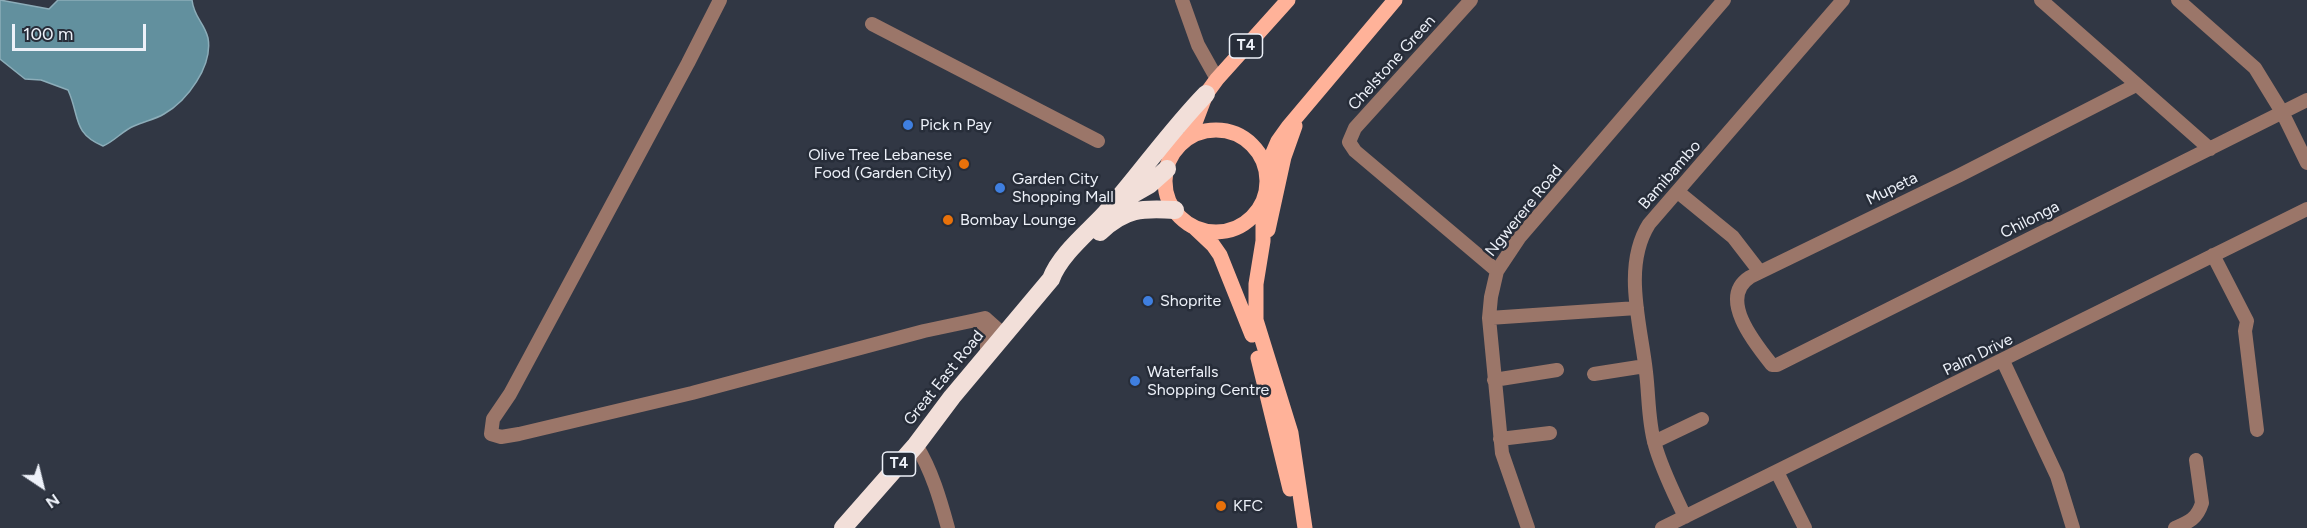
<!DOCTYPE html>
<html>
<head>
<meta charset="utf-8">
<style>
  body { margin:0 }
  #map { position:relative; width:2307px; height:528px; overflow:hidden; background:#313744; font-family:Figtree,sans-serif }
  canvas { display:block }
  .north { position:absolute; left:12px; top:456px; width:60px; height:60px; -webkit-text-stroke:4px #272d39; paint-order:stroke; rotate:145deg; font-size:16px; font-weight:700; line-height:24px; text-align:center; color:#edf1f9 }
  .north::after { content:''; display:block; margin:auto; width:21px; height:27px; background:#edf1f9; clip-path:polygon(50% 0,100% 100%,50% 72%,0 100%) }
  .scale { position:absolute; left:12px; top:24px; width:134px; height:27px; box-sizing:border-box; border:3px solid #edf1f9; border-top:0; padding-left:8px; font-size:18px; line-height:21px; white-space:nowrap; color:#edf1f9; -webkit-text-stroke:4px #272d39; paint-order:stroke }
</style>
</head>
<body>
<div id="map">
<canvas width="2307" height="528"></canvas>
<div class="north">N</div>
<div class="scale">100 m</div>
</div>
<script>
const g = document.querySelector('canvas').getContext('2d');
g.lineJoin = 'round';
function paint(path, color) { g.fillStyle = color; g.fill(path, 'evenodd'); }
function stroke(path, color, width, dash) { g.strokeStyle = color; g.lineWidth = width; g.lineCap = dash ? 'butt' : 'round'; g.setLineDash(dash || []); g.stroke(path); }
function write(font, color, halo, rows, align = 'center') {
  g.font = font + ' Figtree,sans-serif'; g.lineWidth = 5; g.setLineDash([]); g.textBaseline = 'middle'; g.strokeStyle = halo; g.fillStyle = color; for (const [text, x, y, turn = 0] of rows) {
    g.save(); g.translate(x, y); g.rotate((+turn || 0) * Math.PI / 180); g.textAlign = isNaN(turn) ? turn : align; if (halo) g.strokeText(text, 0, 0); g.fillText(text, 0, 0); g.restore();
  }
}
const water = new Path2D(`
  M0,0l49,9 9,-9h134c2,18 12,22 16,38 5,28 -21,63 -44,76 -10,6 -20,7 -30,12 -12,5 -19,15 -31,20 -31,-13 -23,-30 -35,-56l-27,-10 -16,-1 -25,-20z`);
const minor = new Path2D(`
  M720,0l-32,63 -178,331 -17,25 -2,15 10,3 18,-3 173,-41 232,-62 52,-11 9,-2 19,17
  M1182,0l16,45 19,34
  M1471,0l-116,128 -6,14 6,9 142,120
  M2041,0l169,149
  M2178,0l77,68 27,44 25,51
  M872,24l226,117
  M2136,85l-176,90 -210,102c-33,21 6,68 22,88h5l530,-265
  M1678,192l55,45 27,35
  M2213,255l34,66 -2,10 12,99
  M1489,318l148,-10
  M984,327l3,11v17
  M2003,361l54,115 16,52
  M1594,374l51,-8
  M1494,380l63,-10
  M1500,439l50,-6
  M1654,442l48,-23
  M916,445c16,26 24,54 32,83
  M1777,472l28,56
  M1685,517c-11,-24 -23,-47 -30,-72 -7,-23 -6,-49 -9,-73 -5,-47 -24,-105 3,-148l194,-224
  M1528,528l-26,-75 -13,-135 2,-21 6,-26 22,-33 205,-238
  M1662,528l645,-319
  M2175,528c14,-6 22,-9 27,-25l-6,-43`);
const major = new Path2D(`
  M1165 181a51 51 0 1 1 102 0a51 51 0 1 1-102 0Z
  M1190,136l16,-42 11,-15 71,-79
  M1266,169l12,-28 10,-14 107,-127
  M1263,202v39l-7,43v36l35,113 14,95
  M1195,228l18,17 7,10 32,80
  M1268,230l16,-73 11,-31
  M1258,358l32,131`);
const highway = new Path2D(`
  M1121,201l28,-16 18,-16
  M1100,232c25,-24 42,-24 75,-22
  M843,528l73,-83 36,-48 99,-118c9,-24 35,-45 53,-64 35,-39 65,-83 102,-121`);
const markers = [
  [908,125,6,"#3f7fe0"],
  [964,164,6,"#e8710a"],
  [1000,188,6,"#3f7fe0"],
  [948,220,6,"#e8710a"],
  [1148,301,6,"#3f7fe0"],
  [1135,381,6,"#3f7fe0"],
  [1221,506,6,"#e8710a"]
];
const shields = [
  [1246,46,33],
  [899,464,33]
];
const shieldNames = [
  ["T4",1246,46],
  ["T4",899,464]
];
const streetNames = [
  ["Chelstone Green",1392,63,-48],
  ["Bamibambo",1670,175,-49],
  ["Mupeta",1892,189,-26],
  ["Ngwerere Road",1524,211,-51],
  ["Chilonga",2030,220,-27],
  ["Palm Drive",1978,355,-26],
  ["Great East Road",944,378,-51]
];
const poiNames = [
  ["Pick n Pay",920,125],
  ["Olive Tree Lebanese",952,155,"right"],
  ["Food (Garden City)",952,173,"right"],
  ["Garden City",1012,179],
  ["Shopping Mall",1012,197],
  ["Bombay Lounge",960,220],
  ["Shoprite",1160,301],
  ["Waterfalls",1147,372],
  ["Shopping Centre",1147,390],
  ["KFC",1233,506]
];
paint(water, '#62909e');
stroke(water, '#8cadb9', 1.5);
stroke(minor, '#9b7669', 14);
stroke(major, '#ffb299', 15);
stroke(highway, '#f2dfd9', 18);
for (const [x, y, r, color] of markers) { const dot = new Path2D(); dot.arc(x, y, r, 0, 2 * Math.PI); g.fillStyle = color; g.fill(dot); stroke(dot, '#272d39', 2); }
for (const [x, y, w] of shields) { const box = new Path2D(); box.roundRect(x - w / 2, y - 12, w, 24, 4.5); g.fillStyle = '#272d39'; g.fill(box); stroke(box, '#edf1f9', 1.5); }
write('bold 15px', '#edf1f9', null, shieldNames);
write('16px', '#edf1f9', '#272d39', streetNames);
write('16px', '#edf1f9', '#272d39', poiNames, 'left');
</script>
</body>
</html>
